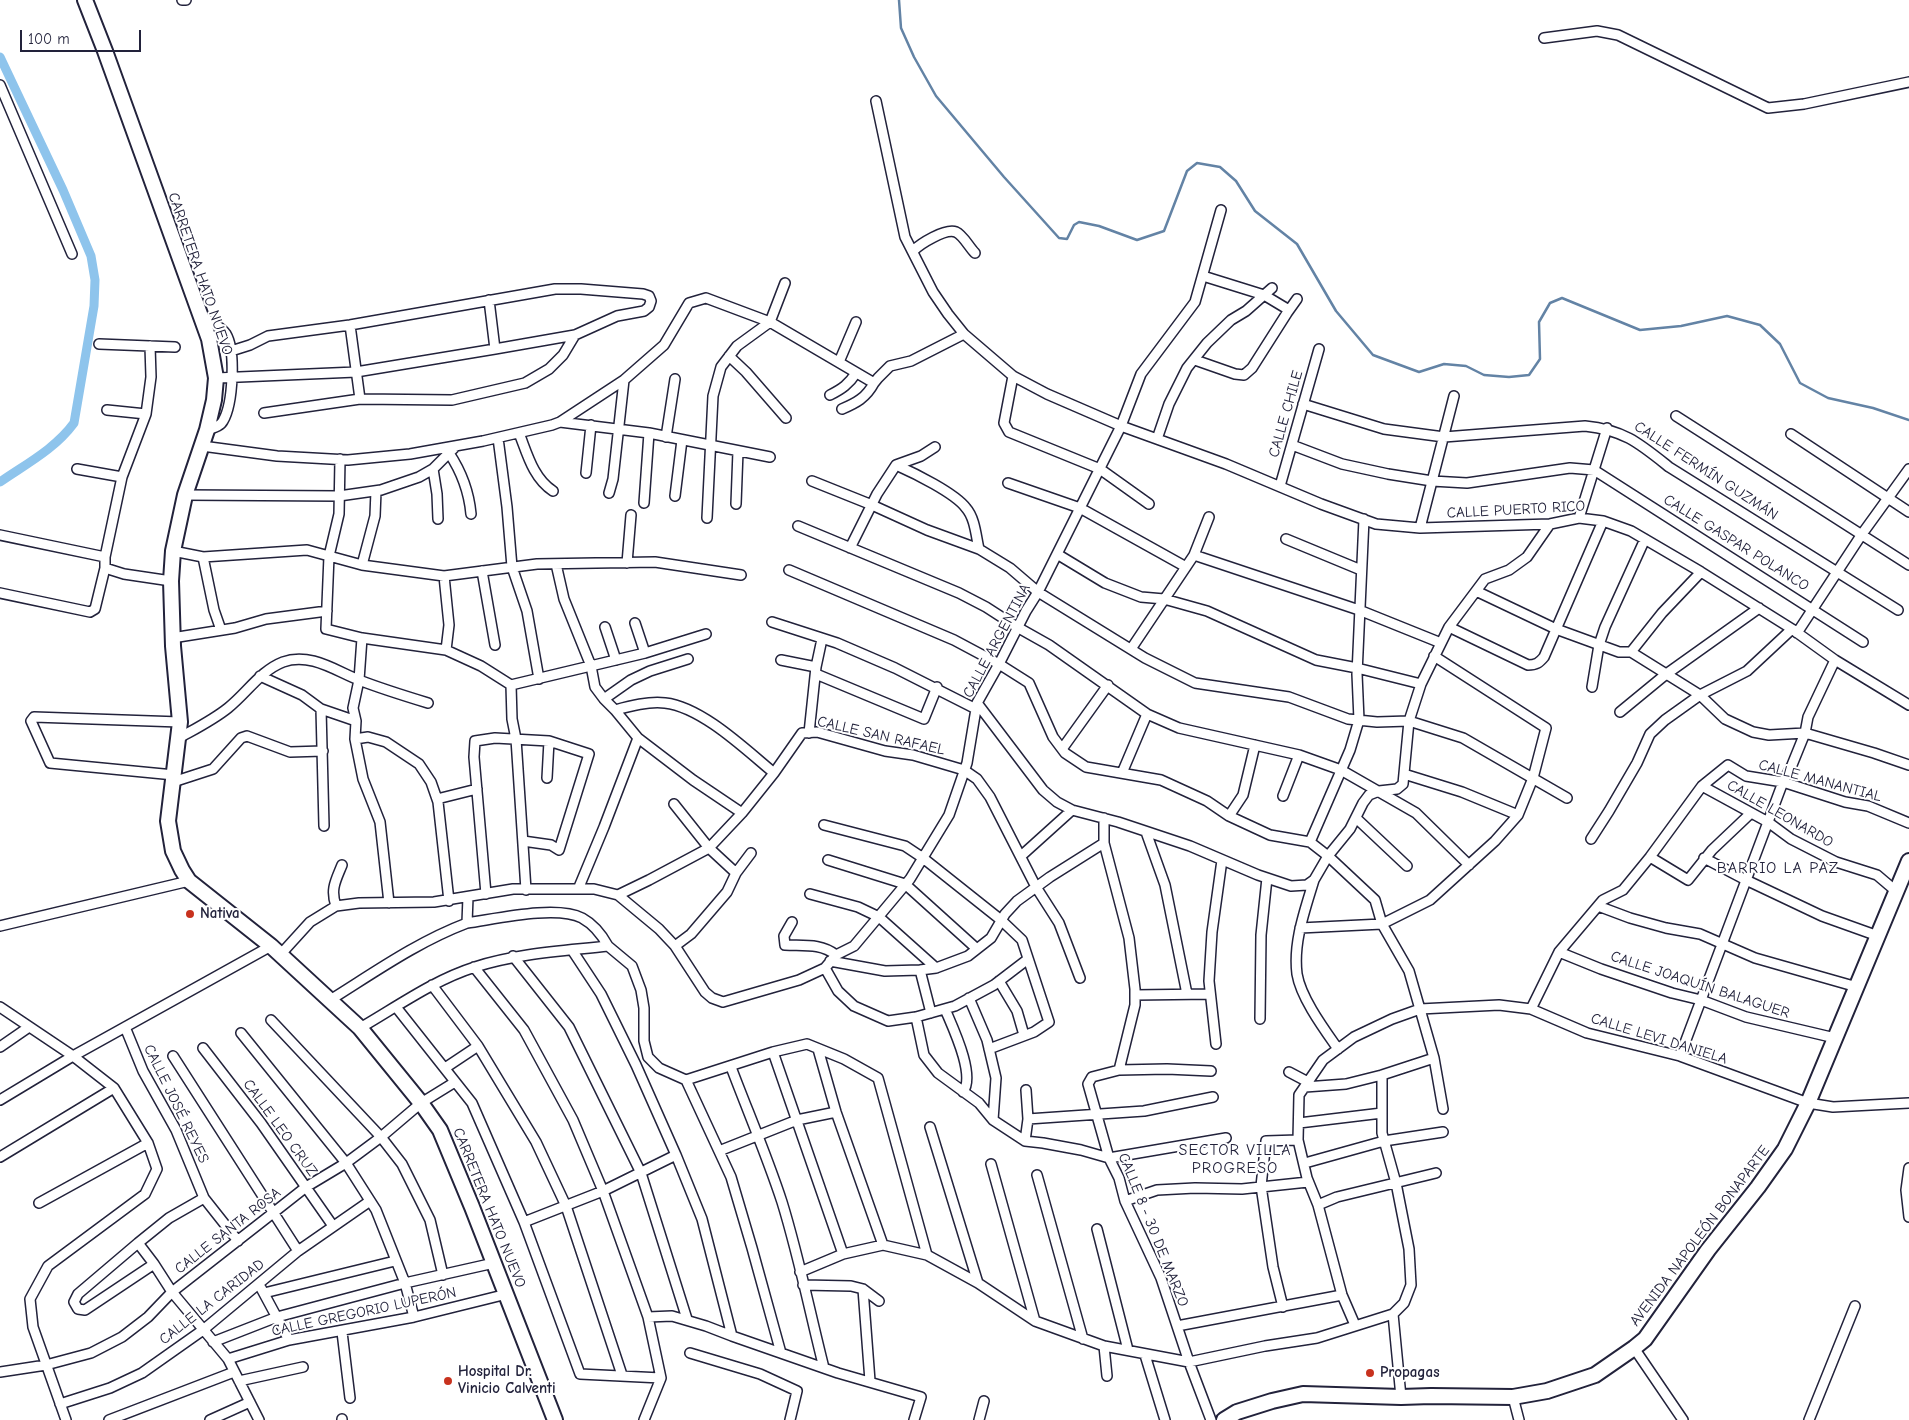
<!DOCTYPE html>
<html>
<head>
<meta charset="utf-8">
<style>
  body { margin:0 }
  #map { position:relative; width:1909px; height:1420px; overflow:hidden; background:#fff; font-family:"Comic Neue",sans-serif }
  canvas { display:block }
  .scale { position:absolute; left:20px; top:30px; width:121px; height:22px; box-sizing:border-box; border:2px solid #22223b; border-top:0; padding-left:6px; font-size:15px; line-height:18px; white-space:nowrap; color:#22223b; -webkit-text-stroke:4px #fff; paint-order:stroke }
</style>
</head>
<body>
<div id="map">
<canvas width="1909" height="1420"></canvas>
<div class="scale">100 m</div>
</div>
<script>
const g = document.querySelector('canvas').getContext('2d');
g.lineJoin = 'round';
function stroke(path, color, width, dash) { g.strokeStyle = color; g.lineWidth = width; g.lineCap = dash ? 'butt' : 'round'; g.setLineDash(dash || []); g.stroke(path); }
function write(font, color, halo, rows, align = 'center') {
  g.font = font + ' "Comic Neue",sans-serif'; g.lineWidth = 4; g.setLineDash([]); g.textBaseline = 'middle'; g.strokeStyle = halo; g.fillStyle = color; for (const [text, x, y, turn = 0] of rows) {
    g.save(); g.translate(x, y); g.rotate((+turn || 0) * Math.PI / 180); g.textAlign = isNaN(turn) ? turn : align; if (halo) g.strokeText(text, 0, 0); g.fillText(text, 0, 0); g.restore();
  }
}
const stream = new Path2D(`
  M899,0l2,28 13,29 22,39 68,81 55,61 8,1 7,-14 5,-3 20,4 38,14 27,-9 23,-60 10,-8 23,4 16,14 19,30 42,33 39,67 37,44 46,17 25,-8 22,2 18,9 25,2 20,-2 11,-16 -1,-37 11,-19 12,-5 78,32 41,-4 46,-10 33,9 20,19 20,39 28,15 45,10 36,12`);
const canal = new Path2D(`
  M0,57l63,133 28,66 4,24 -1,26 -20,117c-19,26 -48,41 -74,59`);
const street = new Path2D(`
  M182,0h4
  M1544,38l53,-7 21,4 150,73 36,-4 105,-22
  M0,85l72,169
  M876,101l29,136 28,55 15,22 16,20 49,42 34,18 74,32 105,38 95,40 55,20 44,4 130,-4 29,-6 24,3 28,10 70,41 91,57 43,31 74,45
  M913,251c7,-7 32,-23 43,-19 7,3 13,15 19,21
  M1203,276l61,19 25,15
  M489,300l6,49
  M201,316c8,5 20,10 25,18 10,17 7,70 -3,87 -3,6 -11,7 -16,9
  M350,325l10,74
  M99,344l76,3
  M150,346l1,31 -5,37 -24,63 -17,80v11l19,6 47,7
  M729,356l17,16 40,46
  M1195,360l40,14 9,1 8,-7 35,-55 10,-14
  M839,362l17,-40
  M1013,376l-9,47 5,9 91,37 49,35
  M216,378l140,-6 139,-23 80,-14 42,-19 27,-5 5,-4 2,-6 -2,-5 -6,-2 -62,-5h-26l-205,36 -82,11 -18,9 -19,6
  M830,395c12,-6 19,-11 26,-22
  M1303,404l81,25 60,8 141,-11c39,4 54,17 84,41l229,143
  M842,409c14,-6 24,-11 32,-26
  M107,410l39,4
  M264,413l96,-14 92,1 73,-17 24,-14 14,-14 12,-20
  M1676,416l233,149
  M560,422l89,11 121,24
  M519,433c8,20 14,45 34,58
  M1791,434l118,78
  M666,437l9,-58
  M498,438l9,69 5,60 15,44 12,68
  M1157,439l12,-35 18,-36 20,-25 24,-23 15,-9 26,-23
  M1292,445l50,19 46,10 44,7 35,2 103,-15 24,2 269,172
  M202,446l75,10 71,4 62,-6 73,-13 69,-16 8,-3 64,-42 40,-35 25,-42 17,-5 64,24 104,61 4,-5 12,-12 21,-5 53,-27
  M449,453c12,18 20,39 22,61
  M340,459l-1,55 -10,42 -3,73 36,9 84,12 35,16 30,19
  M896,465c18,8 59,28 70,43 9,10 10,28 13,41
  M77,469l45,8
  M433,469l4,25 1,25
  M586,473l5,-48
  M812,481l60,24 55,25 52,19 31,19 28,24 107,66 50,25 94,14 59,22 29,3 32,-1 54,17 104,60
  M1008,483l72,25 106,59
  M1280,486l39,-137
  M609,493l4,-14 11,-99
  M185,495l154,1 42,-6 38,-13 14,-8 23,-23
  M675,496l7,-56
  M644,503l5,-70
  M736,504l2,-53
  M707,518l6,-122 8,-29 16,-21 33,-24 15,-39
  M1579,518l28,-90
  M798,526l161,67 27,14 31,20 32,18 98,69 32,14 120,27 42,15 75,43 53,52
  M1420,528l34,-132
  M0,535l105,22
  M1286,539l75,31
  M850,548l27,-54 19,-29 25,-9 14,-9
  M173,551l30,6 104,-7 55,15 82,11 93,-12 118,-2 86,13
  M1057,554l48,29 36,14 23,2 43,12 109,49 41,8 64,16
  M1194,555l165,55 82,33
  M203,557l11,53 7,20
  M627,563l4,-48
  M556,564l8,35 27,67 4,21 9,12 11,11 23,28 55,42 49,33
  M362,565l13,-49 1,-25
  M789,570l165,70 45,24 30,19 24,54 12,16 21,14 75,13 46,21 22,15 41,19 40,7 18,14 47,44 7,24 27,47 25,87 9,51
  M482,571l13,74
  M444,576l5,49 -3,25
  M1476,591l80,38 63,23h12l69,43 25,24 28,13 16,3 36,-2 69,20 35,12
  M0,593l90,19 5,-3 10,-41
  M772,622l65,21 58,25 81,41
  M635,623l10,30
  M605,627l11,33
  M1449,627l79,38c8,0 11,-2 16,-8l59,-136
  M1797,633l65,-99 47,-65
  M172,638l63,-10 31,-9 61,-8
  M362,638l-3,42 -6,28 3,13 -1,18 8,40 17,43 9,81
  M1131,649l63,-94 15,-38
  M1631,652l31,-39 39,-41
  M781,660l35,7
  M816,674l108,45 13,-32
  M260,676l42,19 19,14 35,12
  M1592,687l7,-42 6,-18 40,-88
  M604,699l27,-19 19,-9 38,-12
  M977,703l66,87 14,12 15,8 46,12 72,24 68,29 33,11 16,-1 7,-5 14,-24 22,-27 13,-26 6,-8 10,-4 18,-2 6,-5 6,-63 12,-37 28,-57 36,-48 24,-9 18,-13 23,-33
  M321,709l3,117
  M615,710c15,-4 34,-9 50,-7 37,4 81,47 109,70
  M1620,712l45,-37 94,-67
  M809,733l7,-66 6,-28
  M179,738c16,-9 34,-18 49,-30 19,-15 32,-37 55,-46 27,-10 53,9 76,18 23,9 46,16 69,23
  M355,739l13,-2 18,5 33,22 12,18 7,20 11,99
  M1062,749l46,-64
  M1122,773l25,-59
  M1404,774l58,18 56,23
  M174,775l-124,-12 -19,-42 3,-4 146,5
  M547,778l2,-37
  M173,782l40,-13 28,-31 6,-2 43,16 33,-1
  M1702,786l66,36 23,17 45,23 41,13 20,17
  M1283,796l16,-41
  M437,799l40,-10
  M674,804l35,44 27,25
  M1229,816l14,-21 12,-50
  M1104,818v25l25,95 6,51v16l-16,65
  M1356,818l51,48
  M824,825l81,21 18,12 78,62 21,20 27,82 -15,10 -45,17
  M1146,832l19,53 22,109
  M1591,839l18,-28 28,-48 13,-29 15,-14 35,-25 47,-24 45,-42
  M1310,842l40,-92 9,-30 -2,-46 7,-155
  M1021,856l51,-46
  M1650,857l38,23 24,-30 39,-37
  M1704,858l42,22 76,36 56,20
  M828,860l77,24 72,65
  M1314,880c-9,30 -21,62 -17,94 4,24 27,55 41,75
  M579,887l25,-60 34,-89
  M526,890l-10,-151 -4,-20 -1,-34 134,-32 61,-19
  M486,894l-12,-137 1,-16 20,-3 54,3 40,13 -30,96 -8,-5 -28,-4
  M810,894l48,13 21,10 57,51
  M618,895l31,-15 60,-32 33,-35 32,-40 28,-40 15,-1 68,19 28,4 51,15 13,9 13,18 46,90 23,36 21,55
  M336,906c-6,-17 0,-26 6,-41
  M1598,906l32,12 36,10 34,6 55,24 102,29
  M792,922l-8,14 1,9c18,1 36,-2 51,10
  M467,923c29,-4 89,-18 115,-5 11,6 20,17 26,28
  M0,926l189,-45
  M1300,928l82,-4 48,-24 65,-59 23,-26 15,-37 13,-50 -112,-72
  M675,946l16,-12 36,-42 9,-19 15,-20
  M572,950l29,44 35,71 40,90 26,64 30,117 106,37 83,24 -7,23
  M1559,952l42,17 71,24 29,7 45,17 89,21
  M280,955l30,-33 26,-16 23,-3 75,-1 79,-13h81l24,6 41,34 16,17 30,46 7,6 11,4 76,-22 26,-12 11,-13 18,-9 56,-67 39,-64 18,-52 10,-60 22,-39 27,-53 12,-19 83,-166 20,-52 54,-72 26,-92
  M513,956l56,71 72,146 46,146
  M830,961l55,10 35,-1 16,-2 32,-12 23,-18 14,-24 12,-13 33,-24 54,-34
  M474,967l50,63 49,90 30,71 45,126 13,61
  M825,968l13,23 16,15 34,15 28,-4 39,-11 39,-21 34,-26
  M920,970l11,43
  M999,981l18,30 7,24
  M432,985l46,61 58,96 30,64 56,169
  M1135,995l75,-1
  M969,998l18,42 9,38 -3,42
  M330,1000c45,-28 87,-58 137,-77l1,-26
  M0,1007l73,49 41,32 34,55 9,26 -12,25 -97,72 -18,33 3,28 33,93
  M396,1007l76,96 52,119 56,152 81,4 -17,42
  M945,1009c7,17 31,66 18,83
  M1531,1009l28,-57 44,-52 20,-10 27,-33 52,-71 26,-21 18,11 37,6 62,20 23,4 41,17
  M916,1017l8,38 14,18 41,30 14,17 32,21 18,2 38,7 28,8 117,-20
  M1260,1019l1,-84 6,-57
  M271,1020l110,117 21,27 28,56 13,55
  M125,1027l18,44 33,59 28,68 34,43
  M360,1028c38,-22 74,-48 115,-61 44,-14 89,-16 133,-21l24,20 9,24 3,18v33l4,16 11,11 27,12 45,97 21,71 29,105
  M241,1033l105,130 30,47 29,73 9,34
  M1216,1044l-7,-63 3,-49 10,-72
  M0,1047l29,-20
  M203,1048l58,75 72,103
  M818,1049l18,63 47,133
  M773,1052l70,202
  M173,1056l125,195
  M1680,1056l103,-274 9,-17 13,-32 3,-16 27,-57
  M731,1067c17,45 36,89 51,135 17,55 28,111 42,166
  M445,1068l33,-22
  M1289,1072l19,10
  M686,1080l87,-28 34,-8 37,15 34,19 49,177
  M1305,1087l41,-3 36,-9 52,-17
  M0,1100l73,-44 198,-110
  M1028,1119l116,-8 69,-14
  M1299,1123l83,-10
  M930,1127l48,156
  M1025,1141l3,-22 -2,-29
  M719,1151l78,-31 39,-8
  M0,1157l114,-69
  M1305,1163l79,-22 59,-9
  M991,1164l44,157
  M1909,1168l-3,22 3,27
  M1037,1175l46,164
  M1125,1201l32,-11 38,-2 47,1 66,-7
  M39,1203l109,-60
  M1318,1205l19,-8 99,-24
  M524,1222l79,-31 73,-36
  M1097,1229l31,121
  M138,1243l16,21 18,28 56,67 31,61
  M154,1264l-69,46 -7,-1 -4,-7 4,-8 60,-51 31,-25 35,-20
  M800,1272l43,-18 40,-9 44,10 51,28 57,38 69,25 85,16 76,-16 52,-8 76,-24 11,-11 7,-18 -2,-36 -13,-66 -14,-50v-58
  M803,1285l48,1 12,3 16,12
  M261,1288l28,52
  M863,1289l7,92
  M264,1293l131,-32
  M1283,1307l-10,-40 -12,-81 5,-45 32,-1
  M1393,1314l8,83
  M648,1317l24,-1 34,10 26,10
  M1355,1325l-13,-30 -24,-90 -11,-27 -9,-38 1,-45 24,-35 31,-23 38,-18 28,-10 79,-4 32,4 56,24 93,23 128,47 25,4 76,-4
  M1177,1326l165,-31
  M342,1332l8,66
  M213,1342l64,-25 128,-34 89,-20
  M1104,1346l3,30
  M1634,1348l49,72
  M690,1353l70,21 37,17 -7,29
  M1145,1355l20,65
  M228,1359l61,-19 125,-23 93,-23
  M0,1372l46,-7 45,-12 31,-16 26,-20 24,-25 101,-79 33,-26 40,-24 35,-26 40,-34 34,-21
  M239,1381l64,-14
  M1513,1397l6,23
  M60,1404l50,-16 32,-15 61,-43 95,-79 72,-50
  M342,1419v1
  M109,1420l125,-48
  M210,1420l40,-18
  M979,1420l5,-19
  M1211,1420l-22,-58 -28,-84 -36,-77 -6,-23 -10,-20 -21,-74 4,-7 27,-7 48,-1 44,2
  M1809,1420l46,-114`);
const secondary = new Path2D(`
  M85,0l20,51 104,288 7,39 -2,22 -7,30 -22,65 -12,56 -2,30 2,65 7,76 -12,99 5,30 9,19 7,11 82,65 89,82 61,75 19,27 32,77 83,213
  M1224,1420l13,-8 35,-11 31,-7 98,3 30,-1 82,1 34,-6 48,-16 39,-27 11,-9 63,-89 50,-63 27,-38 23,-46 101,-242`);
const markers = [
  [190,914,5,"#c8321e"],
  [1370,1373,5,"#c8321e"],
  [448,1381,5,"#c8321e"]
];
const streetNames = [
  ["CARRETERA HATO NUEVO",200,274,71],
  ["CALLE CHILE",1286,414,-74],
  ["CALLE FERMÍN GUZMÁN",1706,471,33],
  ["CALLE PUERTO RICO",1516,510,-3],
  ["CALLE GASPAR POLANCO",1736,543,32],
  ["CALLE ARGENTINA",997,641,-62],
  ["CALLE SAN RAFAEL",881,736,13],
  ["CALLE MANANTIAL",1820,781,15],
  ["CALLE LEONARDO",1780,814,30],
  ["CALLE JOAQUÍN BALAGUER",1700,985,18],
  ["CALLE LEVI DANIELA",1659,1039,17],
  ["CALLE JOSÉ REYES",176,1104,64],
  ["CALLE LEO CRUZ",280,1128,54],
  ["CARRETERA HATO NUEVO",489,1208,68],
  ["CALLE 8 - 30 DE MARZO",1153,1230,68],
  ["CALLE SANTA ROSA",228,1231,-38],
  ["AVENIDA NAPOLEÓN BONAPARTE",1700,1236,-53],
  ["CALLE LA CARIDAD",212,1302,-38],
  ["CALLE GREGORIO LUPERÓN",364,1312,-12]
];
const poiNames = [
  ["Nativa",200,914],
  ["Hospital Dr.",458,1372],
  ["Vinicio Calventi",458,1389],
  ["Propagas",1380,1373]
];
const neighbourhoodNames = [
  ["BARRIO LA PAZ",1778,868],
  ["SECTOR VILLA",1235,1150],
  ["PROGRESO",1235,1168]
];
stroke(stream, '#6383a5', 2.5);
stroke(canal, '#8ec4ec', 9);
stroke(street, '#22223b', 12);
stroke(secondary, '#22223b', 18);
stroke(street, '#fff', 9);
stroke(secondary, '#fff', 14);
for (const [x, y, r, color] of markers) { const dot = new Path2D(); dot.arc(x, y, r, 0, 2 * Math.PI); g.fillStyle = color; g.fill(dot); stroke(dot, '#fff', 2); }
write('15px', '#22223b', '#fff', streetNames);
write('bold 15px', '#22223b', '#fff', poiNames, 'left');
g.letterSpacing = '1px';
write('16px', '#22223b', '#fff', neighbourhoodNames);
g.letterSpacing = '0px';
</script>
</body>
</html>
